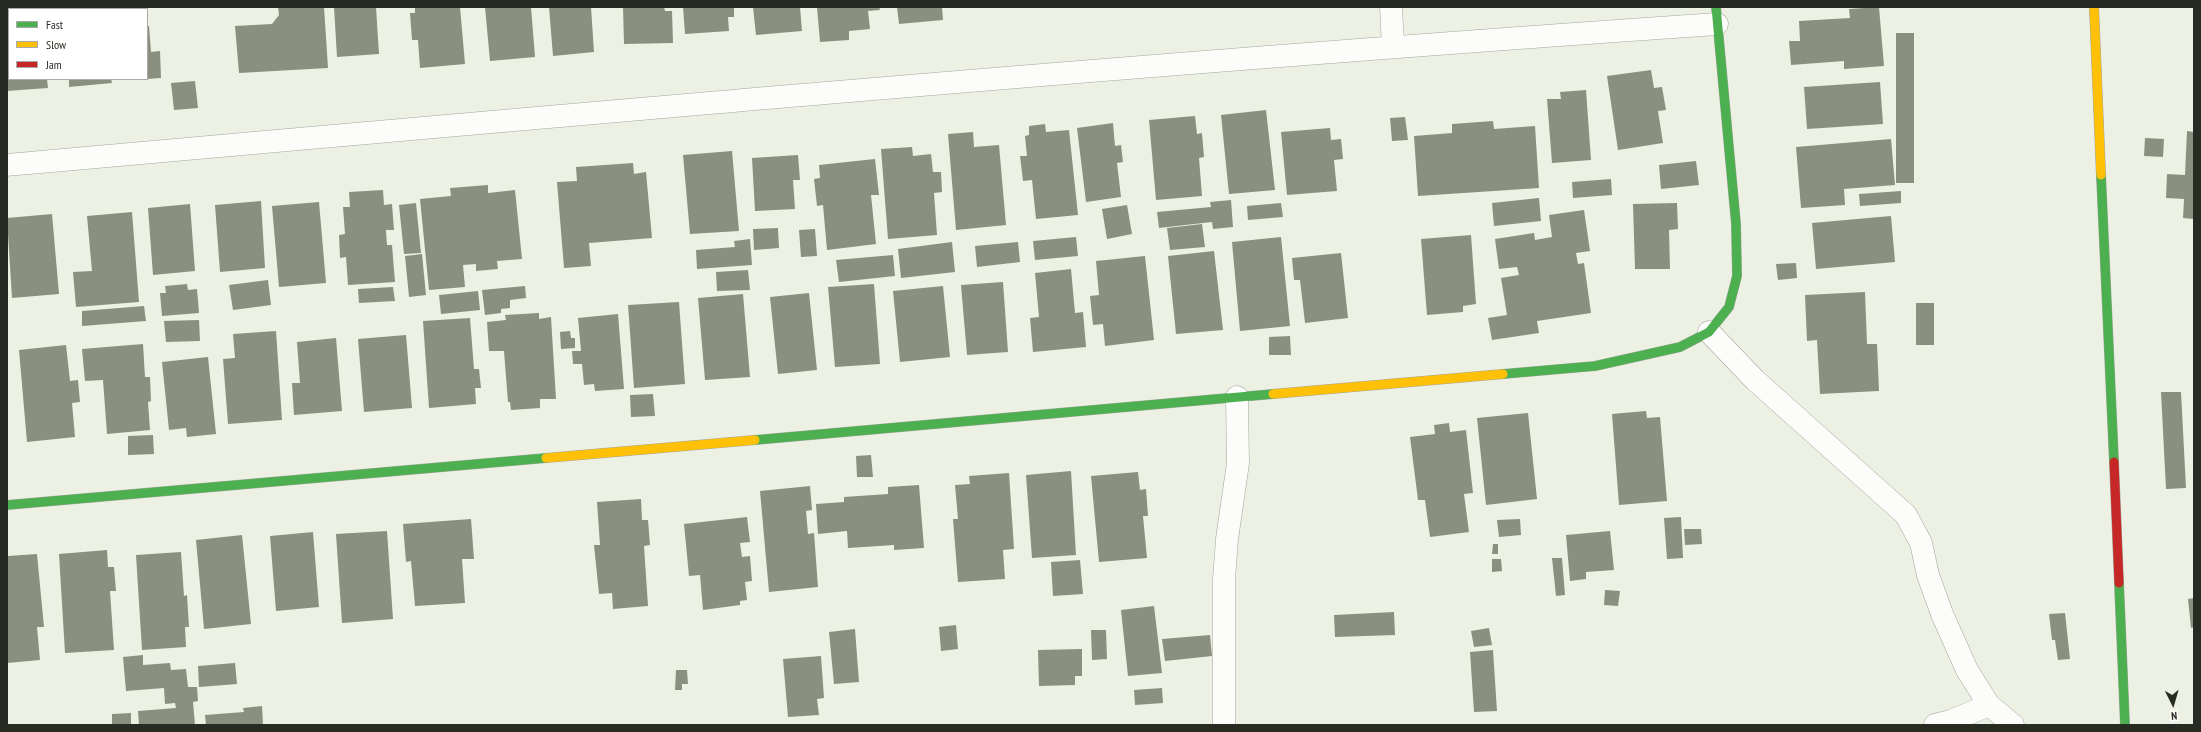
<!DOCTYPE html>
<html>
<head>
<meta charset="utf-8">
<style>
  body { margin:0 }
  #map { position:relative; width:2201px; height:732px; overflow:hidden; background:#edf1e4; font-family:"PT Sans Narrow",sans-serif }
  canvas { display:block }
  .frame { position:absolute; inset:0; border:8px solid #282b22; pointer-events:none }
  .legend { position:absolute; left:8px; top:8px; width:140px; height:72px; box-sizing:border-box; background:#fff; border:1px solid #a9aaa7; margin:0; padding:5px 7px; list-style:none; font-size:12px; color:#282b22 }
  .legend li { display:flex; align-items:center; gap:8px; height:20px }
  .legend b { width:20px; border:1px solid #a9aaa7 }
  .north { position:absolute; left:2153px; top:684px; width:40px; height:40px; -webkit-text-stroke:3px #fff; paint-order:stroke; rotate:175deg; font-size:11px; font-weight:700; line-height:16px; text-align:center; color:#282b22 }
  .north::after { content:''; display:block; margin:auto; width:14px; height:18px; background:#282b22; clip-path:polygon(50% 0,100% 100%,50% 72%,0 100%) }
</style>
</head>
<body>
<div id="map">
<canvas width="2201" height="732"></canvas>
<div class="frame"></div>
<ul class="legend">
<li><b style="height:5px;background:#4caf50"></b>Fast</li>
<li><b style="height:5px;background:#ffc107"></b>Slow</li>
<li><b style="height:5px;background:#c62828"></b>Jam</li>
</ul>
<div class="north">N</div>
</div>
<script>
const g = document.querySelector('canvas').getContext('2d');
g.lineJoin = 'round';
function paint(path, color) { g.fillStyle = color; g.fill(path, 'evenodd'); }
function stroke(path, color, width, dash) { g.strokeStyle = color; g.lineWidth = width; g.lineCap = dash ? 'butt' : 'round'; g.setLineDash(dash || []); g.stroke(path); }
const building = new Path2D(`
  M278,7h46l4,61 -89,5 -4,-47 37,-2 7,-9z
  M334,7h42l3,47 -42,3z
  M415,7h45l5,57 -45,4 -2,-28h-6l-2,-27h5z
  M485,7h46l4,50 -45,4z
  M549,7h42l3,45 -41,4z
  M623,7h41l1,4h7l1,32 -49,1z
  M683,7h51v10h-6l1,14 -44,3z
  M753,7h47l2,24 -46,4z
  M817,7h62l1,3 -12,1 2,18 -21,2v9l-29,2z
  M897,7h45l1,13 -44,4z
  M1879,7l5,59 -40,3v-8l-53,4 -2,-24h11l-1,-20 51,-3 -1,-9z
  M7,14h2v65h38l1,9 -41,3z
  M147,26h2l2,26 9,-1 1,27 -14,1z
  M1896,33h18v150h-18z
  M1651,70l3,18 8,-1 4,23 -8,1 5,32 -45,7 -11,-74z
  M69,79h42l1,4 -43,4z
  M195,81l3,27 -24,2 -3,-27z
  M1880,82l3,42 -76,5 -3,-42z
  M1586,90l5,70 -39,3 -5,-64h14l-1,-7z
  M1266,110l9,80 -46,4 -8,-79z
  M1195,116l2,18 5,-1 2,24 -5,1 3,38 -46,4 -7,-80z
  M1405,117l3,23 -16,1 -2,-23z
  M1493,121l1,8 41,-3 4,62 -121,8 -4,-60 38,-3v-9z
  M1113,123l2,23 6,-1 2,17 -6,1 4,34 -35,5 -9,-74z
  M1045,124l1,8 23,-2 9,85 -42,4 -4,-39 -9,1 -3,-25h7l-2,-20 4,-1v-9z
  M1330,128l1,12 10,-1 2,20 -9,1 3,31 -50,4 -6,-63z
  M2187,131l7,1v87l-11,-1 1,-19 -18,-1 1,-24 18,1z
  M973,132l1,15 25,-2 7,80 -50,5 -8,-96z
  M2145,138l19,1 -1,18 -19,-1z
  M1891,139l4,46 -51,4 1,16 -44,3 -5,-61z
  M912,147l1,9 18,-2 2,18h8l1,20 -8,1 3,42 -49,4 -7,-90z
  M732,151l7,80 -49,3 -7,-79z
  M798,155l2,25h-7l2,29 -40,2 -3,-53z
  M875,159l4,36h-8l5,49 -49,6 -4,-45 -6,1 -3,-27 6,-1 -1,-13z
  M1696,161l3,24 -38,4 -2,-24z
  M633,163l1,11 12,-2 6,66 -63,5 2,23 -27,2 -7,-86 20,-1 -1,-14z
  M1611,179l1,16 -39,3 -1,-16z
  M488,185v8l27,-3 7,69 -25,2 1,8 -22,2v-7l-13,1 2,22 -36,3 -9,-91 31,-3 -1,-8z
  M383,190l1,15 8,-1 2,26h-8l1,15h5l3,37 -47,3 -2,-28 -6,1 -1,-23 6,-1 -2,-27h7l-1,-15z
  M1901,191v12l-41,3 -1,-12z
  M1539,198l2,23 -47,5 -2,-23z
  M1231,200l2,27 -20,2 -1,-7 -53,6 -2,-16 54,-5 -1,-5z
  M261,201l4,67 -45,4 -5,-67z
  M319,202l7,81 -47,4 -7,-81z
  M416,203l5,50 -17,1 -5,-49z
  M1281,203l2,14 -35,3 -1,-14z
  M1677,203l1,26 -9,1 1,39h-35l-2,-65z
  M190,204l5,67 -42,4 -5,-67z
  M1127,205l5,29 -25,5 -5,-30z
  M1584,210l6,41 -14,2 2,11 6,-1 7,50 -54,8 2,12 -47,7 -4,-22 19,-3 -6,-37 18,-3 -2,-8 -18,2 -4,-30 39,-6 1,7 17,-3 -3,-22z
  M132,212l7,90 -63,5 -3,-35 19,-1 -5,-55z
  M52,214l7,80 -47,4 -5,-80z
  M1891,216l4,46 -79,7 -4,-46z
  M1202,224l3,23 -35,3 -3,-22z
  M778,228l1,20 -25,2 -1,-21z
  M815,229l2,27 -16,1 -2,-27z
  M1471,235l5,69 -13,2v6l-36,3 -6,-76z
  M1076,237l2,19 -43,4 -2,-19z
  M1281,237l9,89 -50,5 -8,-89z
  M750,239l2,26 -55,4 -1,-19 39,-3 -1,-6z
  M952,242l3,30 -54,6 -3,-29z
  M1018,242l2,20 -43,5 -2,-21z
  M1214,251l9,79 -47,4 -8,-78z
  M1341,253l7,65 -43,5 -5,-43h-6l-2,-22z
  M422,254l4,41 -17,2 -4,-41z
  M893,255l2,21 -56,6 -3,-22z
  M1145,256l9,84 -49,6 -2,-22 -10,1 -3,-29 9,-1 -3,-34z
  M1796,263l1,15 -19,2 -2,-16z
  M1071,269l4,44 8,-1 3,35 -53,5 -3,-34 9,-1 -4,-44z
  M748,270l2,20 -33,1 -1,-19z
  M268,280l3,25 -38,5 -4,-25z
  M1003,282l5,70 -41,3 -6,-70z
  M187,284l1,6 9,-1 2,24 -37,3 -2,-23h6l-1,-7z
  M874,284l6,80 -45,3 -7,-80z
  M525,286l1,12 -16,2v8l-9,1v4l-16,2 -3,-25z
  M943,286l7,71 -50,5 -7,-71z
  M393,287l2,14 -36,2 -1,-14z
  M478,291l2,19 -39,4 -2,-19z
  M1865,292l2,52h10l2,47 -59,3 -3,-54 -10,1 -2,-46z
  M809,293l8,77 -39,4 -8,-77z
  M743,294l7,83 -45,3 -7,-82z
  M679,302l6,82 -51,4 -6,-83z
  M1916,303h18v42h-18z
  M144,306l2,15 -64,5v-15z
  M539,313v6l12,-2 5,82h-16v9l-29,2 -1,-8h-2l-4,-51h-15l-2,-29 19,-2 -1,-5z
  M618,314l6,75 -29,2 -1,-7 -10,1 -2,-21h-9l-1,-13h9l-3,-33z
  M470,318l4,51h5l2,19h-6l1,16 -47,4 -6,-87z
  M199,320l1,21 -34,1 -2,-21z
  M276,331l6,89 -54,4 -5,-65 12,-1 -2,-24z
  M570,331l1,7h4v10l-14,1 -1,-17z
  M406,335l6,73 -48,4 -6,-73z
  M1290,336l1,19h-22v-18z
  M336,338l6,73 -48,4 -2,-32h8l-3,-41z
  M143,344l2,33h5l1,24 -3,1 2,28 -43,4 -4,-54 -18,1 -3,-32z
  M66,345l4,36 8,-1 2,22 -8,1 3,34 -48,5 -8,-92z
  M208,357l8,77 -29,3 -1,-9 -17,2 -7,-68z
  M2161,392h20l5,96 -20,1z
  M653,394l2,22 -24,1 -1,-22z
  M1646,411l1,7 13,-1 7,84 -48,4 -7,-91z
  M1528,413l9,86 -51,6 -9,-87z
  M1449,423l1,9 16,-2 7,63 -9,1 5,38 -39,5 -5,-37h-7l-8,-63 25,-3 -1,-9z
  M153,435l1,19 -26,1v-19z
  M871,455l2,22h-16l-1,-21z
  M1071,471l5,84 -44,3 -6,-83z
  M1138,472l2,18 6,-1 2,27h-5l4,42 -48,4 -8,-86z
  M1009,473l5,76 -11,1 2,29 -47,3 -5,-63h5l-3,-34 15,-1 -1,-8z
  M919,485l5,63 -30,2v-5l-46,3 -1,-17 -29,3 -2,-30 28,-2v-5l44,-3v-7z
  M810,486l2,24 -6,1 2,23 6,-1 4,54 -49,5 -9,-101z
  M641,499l1,21h6l2,25 -6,1 4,60 -35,3 -1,-16 -13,1 -5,-49h6l-3,-43z
  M747,517l3,25 -10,1 2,14 8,-1 2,25 -7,1 2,18 -7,1v4l-37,5 -3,-35 -11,1 -5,-52z
  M1681,517l2,41 -16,1 -3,-41z
  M471,519l3,40h-12l3,44 -50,3 -4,-45 -5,1 -3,-38z
  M1520,519l1,16 -22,2 -2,-17z
  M1684,529h17l1,15 -17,1z
  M387,531l6,88 -51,4 -6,-89z
  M1610,531l4,39 -28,2v7l-16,2 -4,-46z
  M313,532l6,75 -43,4 -6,-75z
  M242,535l9,89 -47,5 -8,-89z
  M1493,544h5v10h-6z
  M107,550l1,17h6l2,24h-6l4,59 -49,3 -6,-99z
  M181,552l3,44 3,-1 2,32h-4l1,20 -44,3 -6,-95z
  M37,554l7,73h-7l3,33 -33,3 1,-107z
  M1552,558h10l3,37 -9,1z
  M1492,559h9l1,12 -10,1z
  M1080,560l3,34 -30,2 -2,-34z
  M1605,590l15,1 -2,15 -14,-1z
  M2194,598v29l-3,1 -3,-29z
  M1154,606l8,67 -34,3 -7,-66z
  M1394,612l1,23 -60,2 -1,-22z
  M2065,613l5,46 -12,1 -3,-20h-3l-3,-26z
  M956,625l2,24 -17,2 -2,-24z
  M1489,628l3,17 -18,2 -3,-16z
  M855,629l4,53 -25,2 -5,-52z
  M1091,630h15l1,29 -15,1z
  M1210,635l2,21 -47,5 -3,-22z
  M1082,649v27h-7v9l-36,1 -1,-36z
  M1493,650l4,61 -23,1 -4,-60z
  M143,655v10l27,-2 1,7 15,-1 2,18h9l1,14 -5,1 2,23h-56l-1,-14 38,-3 -1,-5 -10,1 -1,-16 -38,3 -3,-34z
  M821,656l3,42 -7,1 2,16 -31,2 -5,-58z
  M235,663l2,21 -38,3 -1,-21z
  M676,670h11l1,14h-6v6h-7z
  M1162,688l1,15 -28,2 -1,-15z
  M262,706l1,19h-57l-1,-10 39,-3 -1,-4z
  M131,713v12h-19v-11z`);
const street = new Path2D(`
  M1391,7l2,39
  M7,165c570,-51 1139,-102 1710,-141
  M1709,332l46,48 151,135 15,28 7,32 14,39 25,56 22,35 24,20
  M1224,725v-146l3,-40 11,-76 -1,-66
  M1935,725l16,-4 38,-16`);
const fast = new Path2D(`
  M2101,175l13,287
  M1503,374l92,-8 85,-19 29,-15 20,-25 8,-31 -1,-52 -20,-217
  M755,440l518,-46
  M7,505l539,-47
  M2119,583l6,142`);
const slow = new Path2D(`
  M2094,7l7,168
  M1273,394l230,-20
  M546,458l209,-18`);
const jam = new Path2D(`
  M2114,462l5,121`);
paint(building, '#8b8f7f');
stroke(street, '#a2a69c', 23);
stroke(fast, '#a2a69c', 10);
stroke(slow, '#a2a69c', 10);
stroke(jam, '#a2a69c', 10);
stroke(street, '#fcfdfb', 22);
stroke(fast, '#4caf50', 9);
stroke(slow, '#ffc107', 9);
stroke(jam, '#c62828', 9);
</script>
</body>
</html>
